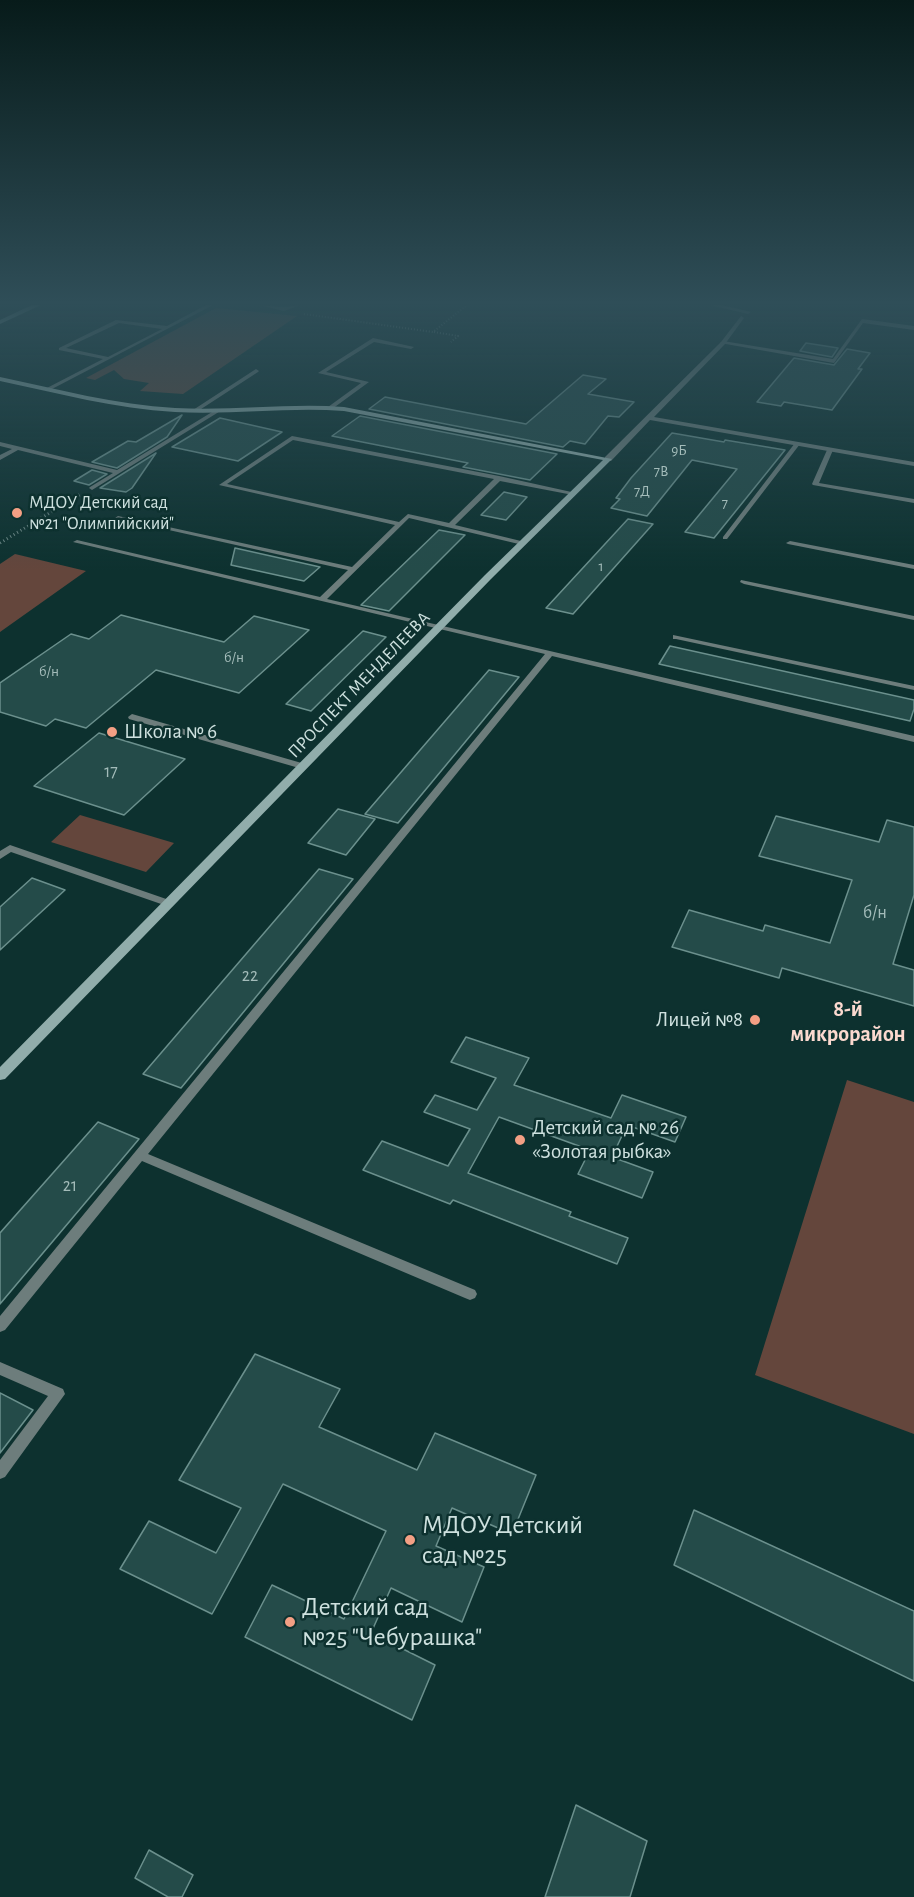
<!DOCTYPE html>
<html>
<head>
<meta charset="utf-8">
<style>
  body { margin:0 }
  canvas { display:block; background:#0d312f }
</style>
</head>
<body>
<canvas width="914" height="1897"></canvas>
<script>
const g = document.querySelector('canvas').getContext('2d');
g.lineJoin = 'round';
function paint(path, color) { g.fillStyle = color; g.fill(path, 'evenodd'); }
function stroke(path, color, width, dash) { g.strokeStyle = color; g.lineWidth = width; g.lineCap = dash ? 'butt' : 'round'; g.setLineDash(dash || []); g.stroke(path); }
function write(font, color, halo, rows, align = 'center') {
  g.font = font + ' "Alegreya Sans",sans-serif'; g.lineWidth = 5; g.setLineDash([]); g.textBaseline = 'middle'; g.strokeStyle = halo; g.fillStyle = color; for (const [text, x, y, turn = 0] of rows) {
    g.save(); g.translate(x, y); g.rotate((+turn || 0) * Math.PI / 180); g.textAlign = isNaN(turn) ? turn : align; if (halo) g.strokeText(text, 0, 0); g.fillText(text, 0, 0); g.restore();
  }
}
const green = new Path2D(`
  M216,308l81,8 -114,78 -43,-3 9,-8 -25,-4 -10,-9 -19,10 -9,-2z
  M15,554l71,17 -86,61v-68z
  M80,815l94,28 -28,29 -95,-30z
  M847,1080l67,22v332l-159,-59z`);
const building = new Path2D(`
  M806,343l32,5 -6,9 -32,-6z
  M847,349l23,4 -12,16h4l-30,41 -48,-8 -3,4 -24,-4 37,-44 40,7z
  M583,375l23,4 -18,15 46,8 -15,15 -11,-1 -23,28 -15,-3 -7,6 -194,-38 16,-12 141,27z
  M182,415l-15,22 -50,31 -25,-6 36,-21 8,1z
  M360,416l197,38 -27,26 -67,-13 5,-4 -136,-27z
  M220,418l62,14 -44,29 -66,-14z
  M672,433l52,9 1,-2 60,10 -71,88 -29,-6 52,-63 -45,-9 -45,56 -36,-8 9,-9 -4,-1 15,-20z
  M156,453l-24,35 -6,4 -26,-4z
  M92,470l15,4 -18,11 -15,-4z
  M504,492l23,5 -21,23 -25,-5z
  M628,519l25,5 -80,90 -27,-6z
  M439,530l26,5 -76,76 -28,-6z
  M235,548l85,19 -16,14 -73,-16z
  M121,615l103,27 30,-26 55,14 -70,63 -83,-23 -70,58 -31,-9 -9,7 -46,-14v-29l71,-49 18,5z
  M363,631l23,6 -75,74 -25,-7z
  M670,646l244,54v9l-4,12 -251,-57z
  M489,670l30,7 -121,146 -33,-9z
  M99,733l86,26 -61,56 -90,-29z
  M338,809l37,10 -29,36 -38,-12z
  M776,816l103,26 8,-22 27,7v68l-21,69 21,6v36l-132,-38 -3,10 -107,-31 17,-37 74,21 2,-6 65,18 22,-63 -93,-24z
  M319,869l34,10 -172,209 -38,-14z
  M32,878l33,12 -65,60v-43z
  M466,1037l63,21 -15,27 97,33 11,-23 64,22 -11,25 -48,-17 -15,32 41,15 -11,26 -64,-24 12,-24 -91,-33 -31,56 103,39 -2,4 59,22 -11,26 -164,-64 -3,4 -87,-34 19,-29 66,25 22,-37 -46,-17 11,-17 42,15 19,-32 -45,-16z
  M98,1122l41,17 -139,165v-71z
  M255,1354l85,35 -21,38 98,43 18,-37 101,42 -24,59 -60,-26 -16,38 48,21 -22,55 -71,-34 -20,45 64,32 -23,55 -167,-83 27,-52 72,34 42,-88 -103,-47 -71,130 -92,-45 29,-48 67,32 25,-45 -62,-28z
  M0,1393l33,17 -33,43z
  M694,1510l220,101v70l-240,-116z
  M576,1805l71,36 -17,56h-85z
  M149,1850l44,25 -11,22h-14l-33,-19z`);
const pathFar1 = new Path2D(`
  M304,314l129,18 34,-27
  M434,332l24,4 -7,6`);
const path = new Path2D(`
  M0,543l81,-49`);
const lane = new Path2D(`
  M206,305h7l-163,85 -5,-1 58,-30 -44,-9v-2l57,-28 51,6zM119,323l43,6 -54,28 -42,-9z
  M259,305l25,2 16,-2 -16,6z
  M710,305h12l29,7 -3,2z
  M862,319l52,7v4l-51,-7 -29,40 -114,-20 3,-2 110,18z
  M373,338l41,9 -3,2 -37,-7 -48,30 43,10 -37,27h-4v-2l33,-24 -43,-10z
  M256,369l3,2 -1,1 -60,39 -5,-1z
  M217,409l5,1 -130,80 -3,-2 1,-1 23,-14 -95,-23 -18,10v-5l12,-6 -12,-3v-4l117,28z
  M292,436l207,40 77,17 -3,2 -73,-14 -45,44 70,17v2l-2,1 -114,-27 -82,81 587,137v6l-362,-86 -404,498 327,136 2,4 -2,4 -5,2 -5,-2 -323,-137 -137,169 -5,2v-16l545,-662 -472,-112 4,-2 243,57 28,-27 -233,-52 3,-2 234,51 43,-42 -176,-40zM293,440l201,39 -45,44 -41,-9 -9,8 -172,-38z
  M795,443l5,1 -73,95h-4v-2z
  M830,448l3,2 -14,33 95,16v4l-101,-18 -1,-1 15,-34z
  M790,541l124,24v4l-126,-25 -2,-1z
  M741,580l173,36v4l-170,-36 -4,-2z
  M673,635l241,51v4l-238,-51h-3z
  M132,714l173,50 1,2 -4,3 -3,-1 -170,-49 -1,-2z
  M10,845l162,56 1,2 -1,2h-8l-153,-53 -11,7v-8z
  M0,1362l63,27 2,5 -60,83 -5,2v-19l48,-64 -48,-21z`);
const street = new Path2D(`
  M741,316l3,2 -19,26 -71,73 260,45v4l-264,-46 -39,41h-6v-4l116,-115z`);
const secondary = new Path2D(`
  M32,305h9l-41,19v-4z
  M0,377c58,12 116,28 175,31 57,3 113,-5 169,-1l268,52 -121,120 -486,500 -5,1v-13l485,-492 118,-115 -259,-49c-56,-4 -113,4 -169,1 -59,-3 -117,-19 -175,-31z`);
const markers = [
  [17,513,6,"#f39f84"],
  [112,732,6,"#f39f84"],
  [755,1020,6,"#f39f84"],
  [520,1140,6,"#f39f84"],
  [410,1540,6,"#f39f84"],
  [290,1622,6,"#f39f84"]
];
const farNumbernames = [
  ["9Б",679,450],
  ["7В",661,471],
  ["7Д",642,491],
  ["7",725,503],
  ["1",601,566],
  ["б/н",234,657],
  ["б/н",49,671]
];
const farPoinames = [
  ["МДОУ Детский сад",29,503],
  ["№21 \"Олимпийский\"",29,524]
];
const farStreetnames = [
  ["ПРОСПЕКТ МЕНДЕЛЕЕВА",359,685,-46]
];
const numberNames = [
  ["17",111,772],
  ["б/н",875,913],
  ["22",250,976],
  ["21",70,1186]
];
const poiNames = [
  ["Школа № 6",124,732],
  ["Лицей №8",743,1020,"right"],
  ["Детский сад № 26",532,1128],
  ["«Золотая рыбка»",532,1152]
];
const neighbourhoodNames = [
  ["8-й",848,1009],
  ["микрорайон",848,1034]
];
const nearPoinames = [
  ["МДОУ Детский",422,1525],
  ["сад №25",422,1555],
  ["Детский сад",302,1607],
  ["№25 \"Чебурашка\"",302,1637]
];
paint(green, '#64463c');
paint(building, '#244b49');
stroke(building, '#6b908d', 1.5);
stroke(pathFar1, '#6e8987', 2, [1, 2]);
stroke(path, '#6e8987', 3, [1, 3]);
paint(lane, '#6d7d7c');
paint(street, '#6d7d7c');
paint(secondary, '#91adab');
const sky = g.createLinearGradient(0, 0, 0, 571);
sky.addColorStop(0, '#071b1a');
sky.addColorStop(0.53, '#2f4e58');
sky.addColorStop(1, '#2f4e5800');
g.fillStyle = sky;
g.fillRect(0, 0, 914, 571);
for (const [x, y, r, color] of markers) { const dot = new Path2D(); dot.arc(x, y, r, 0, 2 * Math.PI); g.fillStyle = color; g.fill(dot); stroke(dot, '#0d312f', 2); }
write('15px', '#a4bcba', null, farNumbernames);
write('18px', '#cee1df', '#0d312f', farPoinames, 'left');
write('18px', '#cee1df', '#0d312f', farStreetnames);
write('18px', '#a4bcba', null, numberNames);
write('21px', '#cee1df', '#0d312f', poiNames, 'left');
write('bold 22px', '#fbd9cf', '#0d312f', neighbourhoodNames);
write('26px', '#cee1df', '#0d312f', nearPoinames, 'left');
</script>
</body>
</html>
